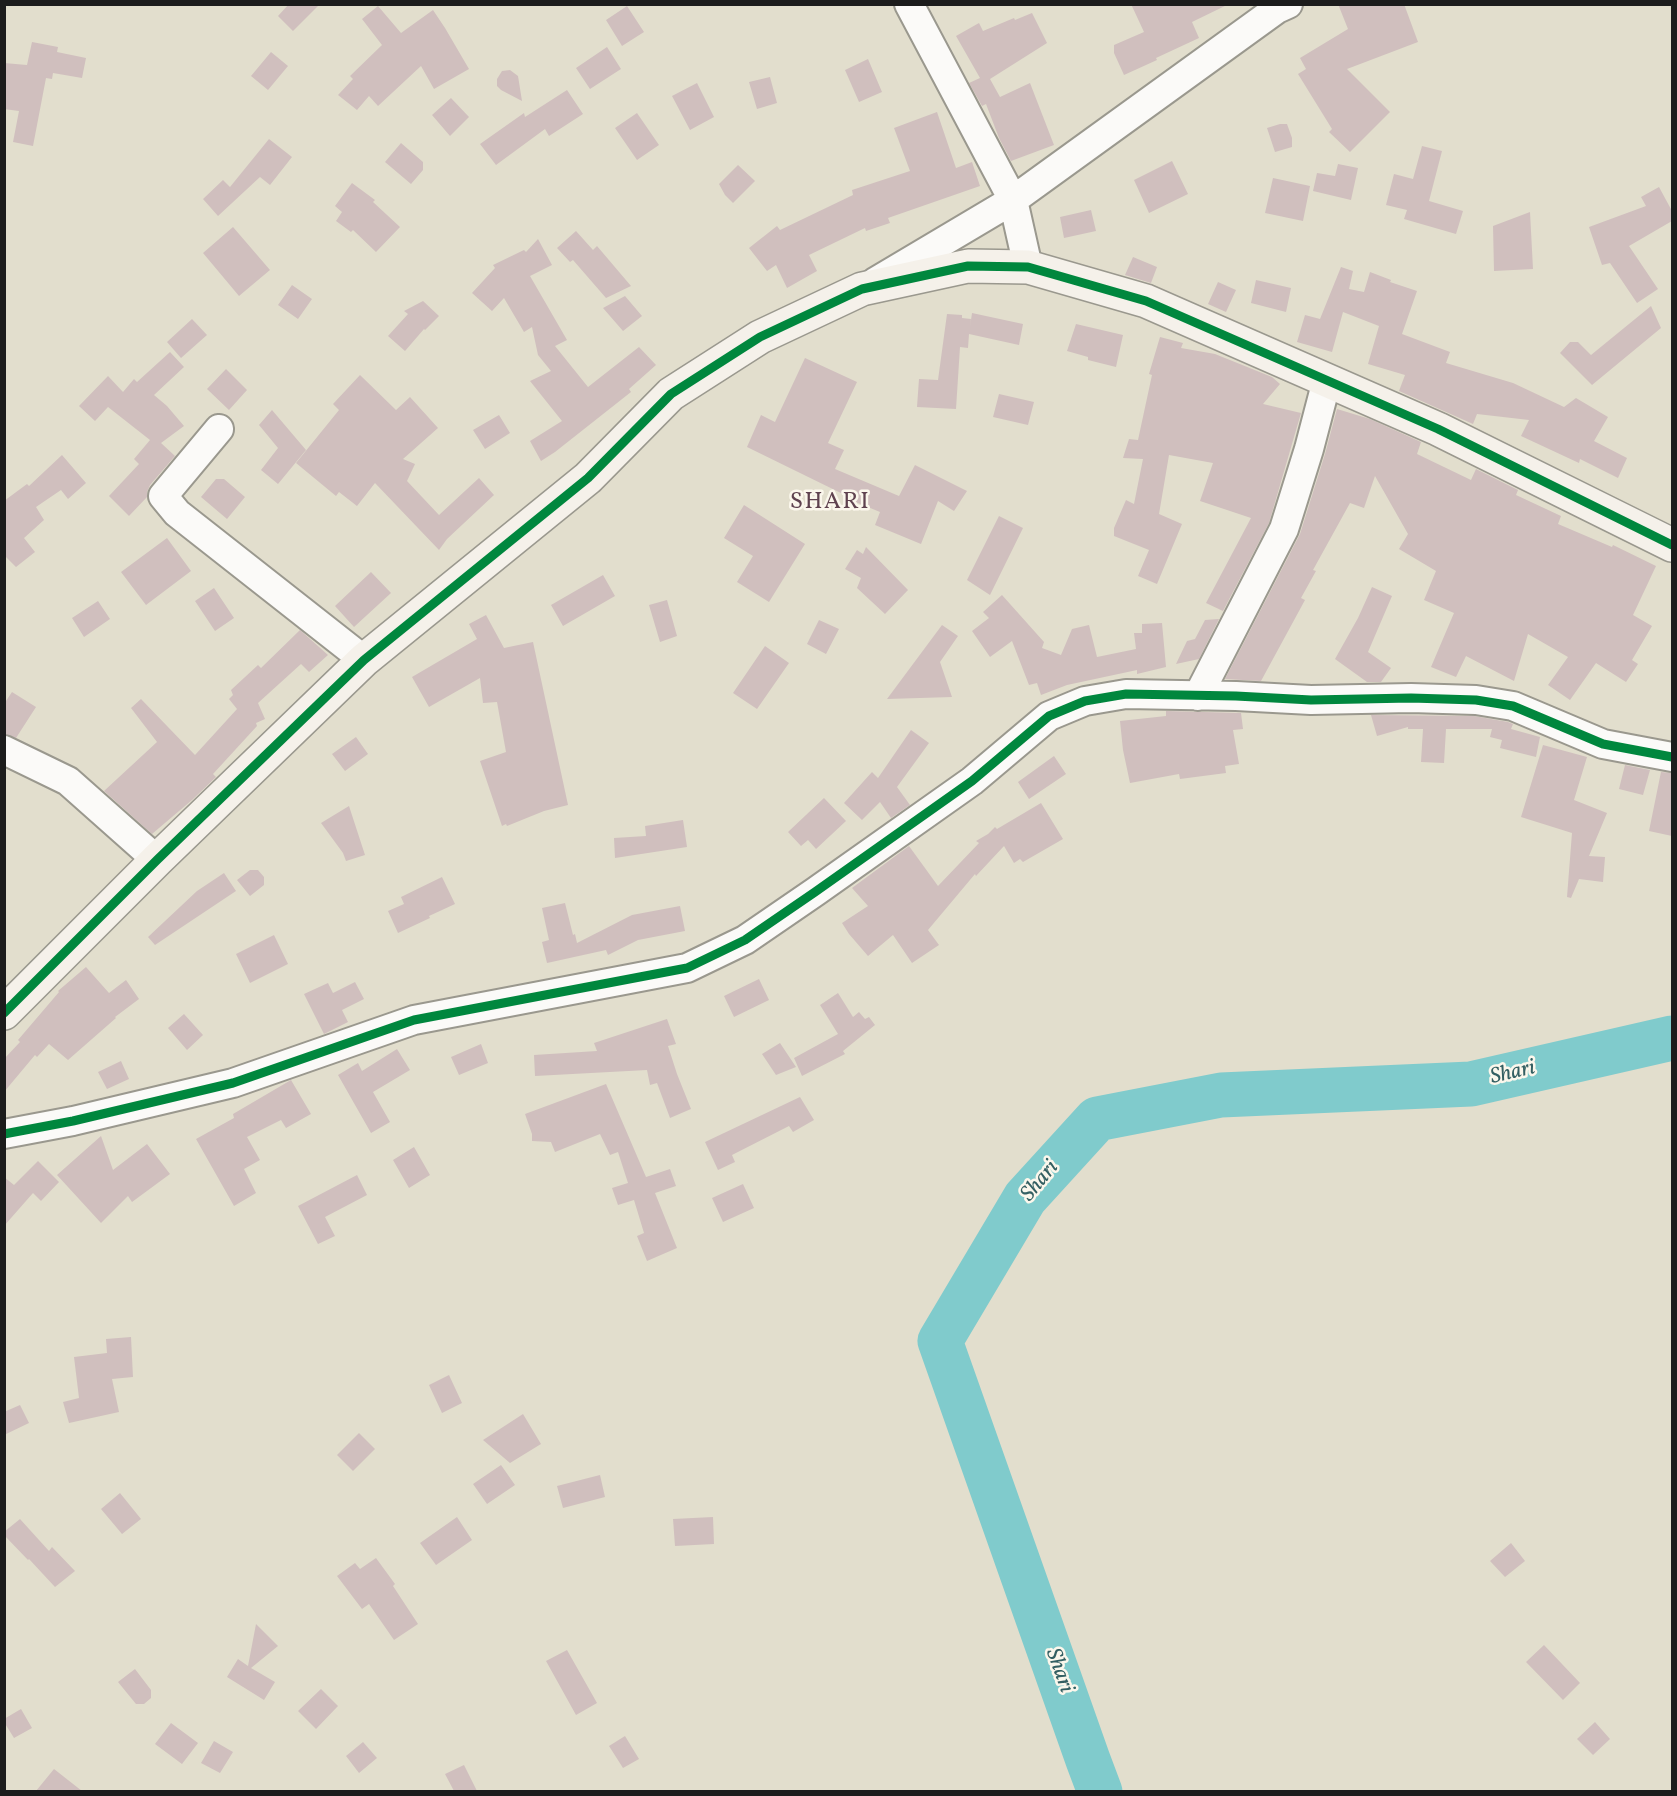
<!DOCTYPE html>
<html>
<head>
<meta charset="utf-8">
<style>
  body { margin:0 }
  #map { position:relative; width:1677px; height:1796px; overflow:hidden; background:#e2decd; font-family:Vollkorn,serif }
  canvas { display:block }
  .frame { position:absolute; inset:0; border:6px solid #1c1c1c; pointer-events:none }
</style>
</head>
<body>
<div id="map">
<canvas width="1677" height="1796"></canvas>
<div class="frame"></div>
</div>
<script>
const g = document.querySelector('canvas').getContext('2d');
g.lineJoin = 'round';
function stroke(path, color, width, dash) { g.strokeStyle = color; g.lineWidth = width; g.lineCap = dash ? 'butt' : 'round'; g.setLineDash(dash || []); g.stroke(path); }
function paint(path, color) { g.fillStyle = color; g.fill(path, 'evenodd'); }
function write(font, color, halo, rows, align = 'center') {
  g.font = font + ' Vollkorn,serif'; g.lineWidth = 5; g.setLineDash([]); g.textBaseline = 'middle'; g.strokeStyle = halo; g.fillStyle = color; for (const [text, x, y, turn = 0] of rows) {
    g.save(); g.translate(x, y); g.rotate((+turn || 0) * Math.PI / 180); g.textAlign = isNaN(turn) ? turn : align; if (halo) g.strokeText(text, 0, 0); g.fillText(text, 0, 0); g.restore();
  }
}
const river = new Path2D(`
  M1100,1792l-12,-32 -148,-419 85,-143 72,-79 124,-24 250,-11 201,-46`);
const building = new Path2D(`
  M289,4h31l-27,27 -15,-15z
  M1131,4h98l-37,18 7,16 -43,20 1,2 -33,15 -10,-22v-8l30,-13z
  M1338,4h66l14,38 -71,27 43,43 -40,40 -21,-20 3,-3 -34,-55 8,-5 -6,-11 48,-29z
  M378,6l23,27 32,-23 12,18 24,41 -35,20 -13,-23 -43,40 -9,-10 -12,14 -19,-15 15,-16 -3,-3 32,-31 -20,-26z
  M627,6l17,26 -22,14 -16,-26z
  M1032,13l15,30 -57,36 10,18 30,-14 24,62 -43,16 -12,-23 -13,-34 -4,2 -13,-23 11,-5 -24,-42 23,-13 4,8 31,-13 1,2z
  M32,42l26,5 -1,5 29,6 -4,20 -29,-5 -1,6 -6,-1 -13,68 -20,-4 6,-31 -15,-2v-46l23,2z
  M607,47l14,22 -31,20 -14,-21z
  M271,52l17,14 -20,24 -17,-14z
  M868,59l14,33 -23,10 -14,-32z
  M510,70l8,6 4,25 -21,-11 -4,-4v-7l5,-8z
  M770,77l7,26 -20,6 -8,-27z
  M697,83l17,34 -24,13 -18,-34z
  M567,90l16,24 -34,22 -4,-7 -49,36 -16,-21 44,-31 1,4z
  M451,98l18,19 -19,19 -18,-21z
  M937,112l19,56 16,-6 8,24 -92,32 2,5 -24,8 -1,-3 -56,27 8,16 -30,17 -11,-23 -9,6 -18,-23 28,-22 3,4 73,-35 -1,-5 58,-19 -16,-43z
  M637,113l22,32 -22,15 -22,-32z
  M1280,124h7l5,14v9l-17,5 -8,-24z
  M269,139l23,18 -22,28 -10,-8 -42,39 -15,-17 20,-19 7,7z
  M401,143l22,19v8l-12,14 -26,-22z
  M1422,146l20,5 -13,50 34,10 -7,23 -52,-15 3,-9 -21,-5 8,-31 19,5z
  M1172,161l16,33 -39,19 -15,-33z
  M1338,164l20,4 -7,32 -38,-9 4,-18 18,3z
  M738,165l17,16 -22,22 -8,-8 -6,-11z
  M1273,178l37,8 -7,35 -38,-8z
  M352,183l23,17 -2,2 27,25 -24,25 -23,-22 -2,2 -15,-11 6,-9 -7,-6z
  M1659,187l13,24v10l-43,25 29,43 -21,14 -27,-40 -8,2 -13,-38 57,-21 -5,-9z
  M1091,210l5,21 -32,7 -4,-21z
  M1530,212l3,57 -39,2 -1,-45z
  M233,227l37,43 -31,26 -36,-43z
  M576,231l17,19 4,-4 34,40 -25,12 -33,-38 -3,2 -13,-14z
  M538,239l14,26 -22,11 37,64 -12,6 33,41 51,-40 17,18 -27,24 2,3 -76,60 -14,9 -11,-20 32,-20 -32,-40 21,-10 -13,-16 -6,-28 -8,5 -20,-34 -12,13 -20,-18 23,-25 -2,-3 31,-15 2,2z
  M1133,257l24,10 -6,16 -26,-8z
  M1341,267l12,4 -4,18 15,3 6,-20 21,8 -1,2 27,9 -15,43 48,18 -4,11 67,20 51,24 12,-9 32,19 -14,24 33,17 -9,20 -38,-19 -1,4 -58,-27 8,-16 -52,-6 -4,10 -74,-33 6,-16 -37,-11 11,-38 -36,-14 -11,40 -35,-10 8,-27 15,4z
  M1256,280l35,8 -5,24 -35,-9z
  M1218,282l18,8 -10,22 -18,-8z
  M292,285l20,14 -14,20 -20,-14z
  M625,296l17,20 -19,15 -20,-23z
  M423,301l16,15 -14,14 -1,-1 -19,22 -17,-15 20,-22 -4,-3z
  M1651,306l10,22 -69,57 -32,-32 10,-11h8l13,13z
  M972,313l51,11 -4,21 -50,-11 -1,14 -8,-1 -4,62 -39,-2 2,-28 19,1 9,-66 15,1v3l9,1 -1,8z
  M192,319l15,16 -26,23 -14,-16z
  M1076,324l47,11 -7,32 -28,-7v-3l-21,-6z
  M1160,337l23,6 -2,5 34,6 57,23 8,7 -17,20 38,9 -32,110 -46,88 -17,-8 45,-85 -51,-17 13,-38 -44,-8 -10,59 23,10 -25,60 -19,-8 11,-26 -35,-14v-8l12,-28 8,4 9,-45 -20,-1 6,-19 9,1 14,-65 -3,-1z
  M170,352l14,15 -30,28 13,11 17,20 -23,17 14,13 -25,29 -3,7v5l-18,19 -20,-20 30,-32 -5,-5 16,-19 -42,-33 -13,14 -16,-15 29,-30 15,16 11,-13 3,3z
  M805,358l52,24 -29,61 16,7 -9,19 64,27 16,-31 52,26 -13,20 -16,-10 -17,43 -46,-19 5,-13 -34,-14 1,-2 -100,-49 14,-32 14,7z
  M226,369l21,21 -18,20 -22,-21z
  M360,375l36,35 14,-13 28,31 -35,31 12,5 -8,17 32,34 40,-37 15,17 -47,44 -8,11 -64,-67 -18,23 -18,-14 -3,4 -40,-33 43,-53 -6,-6z
  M999,394l35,8 -6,23 -35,-8z
  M1337,409l33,10 51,23 -4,12 54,26 5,-11 42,21 -2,5 45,21 -3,8 54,23 1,-2 43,21 -23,49 19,11 -20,34 6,4 -12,18 -30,-19 -26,37 -22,-15 20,-28 -40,-23 -14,47 -48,-25 -10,21 -25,-10 23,-54 -30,-13 12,-29 -37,-22 9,-15 -33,-58 -11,32 -14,-5 -37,67 3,1 -15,27 4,2 -44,81 -36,-2 75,-145 25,-80z
  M272,410l34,40 -28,34 -17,-14 17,-22 -19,-23z
  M499,415l11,18 -25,16 -12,-19z
  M62,455l24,28 -18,16 -7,-9 -25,17 8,13 -20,18 11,14 -19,15 -12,-12v-54l23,-17 2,2z
  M216,479h8l21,18 -18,22 -26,-22z
  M744,505l61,39 -36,58 -32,-20 16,-26 -29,-18z
  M999,516l24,12 -33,67 -23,-15z
  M167,538l24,33 -45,34 -25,-33z
  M866,547l42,43 -23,24 -28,-26 4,-10 -16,-9 12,-19 6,4z
  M371,572l20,21 -37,34 -19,-21z
  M603,575l12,21 -52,30 -12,-21z
  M1372,587l20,9 -24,56 23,16 -10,14h-14l-32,-23 23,-41z
  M214,588l20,30 -19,13 -20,-30z
  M1002,595l42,47 -2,6 19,7 11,-26 17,-4 8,32 39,-8 -2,-16h8v-9l20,-1 4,44 -29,7v-4l-70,15 -26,10 -4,-12 -8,2 -17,-44 -22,16 -18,-26 17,-13 -6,-6z
  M667,600l10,36 -17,6 -11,-37z
  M98,601l12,18 -26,18 -12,-19z
  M486,615l18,33 29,-6 35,163 -24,6 -37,15 -1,-2 -4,2 -22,-65 26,-9 -9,-50 -14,1 -3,-25 -51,29 -17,-30 65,-38 -8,-15z
  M1219,619l-20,40 -23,5 11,-23 8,-2 10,-19z
  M819,620l20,9 -13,25 -19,-10z
  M942,625l16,11 -18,26 12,35 -65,2z
  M300,630l28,25 -19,17 -8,-8 -43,39 7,16 -9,4 1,3 -44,48 3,3 -24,23 -40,34 -48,-43 53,-49 -26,-34 10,-9 54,56 42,-46 -8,-10 4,-4 -2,-5 27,-25 3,3z
  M765,646l24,17 -32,46 -24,-16z
  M12,692l24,15 -20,31 -12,-4v-30z
  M1166,711l75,2 2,16 -10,1 6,34 -14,2 1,7 -46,6 -1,-5 -49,9 -7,-33 -3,-29 46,-5z
  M1371,715l103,1 34,6 5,2 -2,5 29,8 -4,20 -36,-9 2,-8 -12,-3 2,-8h-46l-2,34 -23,-1 2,-33h-15v-2l-31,9z
  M911,730l18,13 -32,44 13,18 -19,13 -11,-16 -18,18 -18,-17 28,-31 6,6z
  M356,737l12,17 -23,17 -13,-17z
  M1543,745l44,12 -13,43 33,13 -18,43 16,1 -2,25 -24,-3 -8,19 -4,-1 5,-64 -51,-16z
  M1054,756l12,18 -37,25 -11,-17z
  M1625,765l25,5 -7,25 -24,-6z
  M1661,772l11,1v63l-23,-5z
  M824,798l22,23 -30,28 -8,-9 -7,6 -13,-14z
  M1041,803l22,36 -40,23 -3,-3 -6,4 -10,-17 -28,30 -1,-2 -47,56 11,15 -27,18 -19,-28 -25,21 -19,-22 -7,-11 26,-17 -16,-18 57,-42 29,40 41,-43 -3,-2 12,-7 7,-7 2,2z
  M349,806l16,49 -19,6 -3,-8 -22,-30z
  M683,820l4,27 -72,11 -1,-20 32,-2 -1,-10z
  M250,870h8l6,7v8l-14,11 -13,-16z
  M224,873l12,18 -81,54 -7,-8 49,-46z
  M442,877l13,27 -26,12 1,2 -32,15 -10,-22 16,-7 -3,-7z
  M565,903l8,32 2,-1 2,9 55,-28 48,-9 5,25 -47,9 -30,15 -2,-5 -59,13 -5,-21 7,-2 -7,-32z
  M274,935l14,29 -38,19 -14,-29z
  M86,967l23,26 17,-13 13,19 -24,18 1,1 -48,42 -19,-16 -12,13 -2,-2 -31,37v-33l16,-17 -2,-2 41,-48 -1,-1z
  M759,979l10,21 -35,17 -10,-21z
  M355,982l9,17 -22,11 6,12 -24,12 -20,-40 24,-11 5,10z
  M838,993l15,24 6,-5 6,7 4,-2 6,8 -32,26 2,3 -43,22 -8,-18 44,-24 -18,-29z
  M184,1014l19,21 -16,15 -19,-22z
  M667,1019l9,25 -8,2 9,28 14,35 -21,9 -13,-35 -7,2 -3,-15 -112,6 -1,-21 63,-4 -3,-8z
  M780,1043l16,24 -20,8 -14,-21z
  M481,1044l7,19 -29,12 -8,-18z
  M397,1049l13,21 -37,22 17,30 -19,11 -33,-58 20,-12 4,8z
  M121,1061l8,18 -22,10 -9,-17z
  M291,1080l20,34 -25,14 -5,-8 -34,17 13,23 -16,9 12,24 -22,13 -38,-67 38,-21 -1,-4z
  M606,1084l40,93 24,-8 6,17 -21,7 22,55 -30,13 -10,-25 7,-3 -10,-33 -16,5 -6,-17 16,-5 -10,-31 -8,3 -10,-21 -45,18 -4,-10 -19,-1v-7l-7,-20z
  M800,1097l14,23 -21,12 -4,-6 -57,29 3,7 -17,8 -13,-28z
  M101,1136l12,34 34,-26 23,30 -38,28 -4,-6 -27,27 -44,-48z
  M414,1147l16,28 -21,13 -16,-28z
  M38,1161l21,21 -18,19 -8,-8 -29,33v-49l10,8z
  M357,1175l10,20 -42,22 10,19 -17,8 -20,-38z
  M743,1184l11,24 -31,14 -11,-24z
  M131,1337l2,40 -21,2 7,33 -50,11 -6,-21 16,-4 -5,-41 33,-4 -1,-14z
  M449,1375l13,28 -20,10 -13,-28z
  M20,1405l9,18 -25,12v-23z
  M523,1414l18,30 -31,19 -27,-23z
  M359,1433l16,16 -22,22 -16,-16z
  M501,1465l14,20 -28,19 -14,-20z
  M600,1475l5,22 -42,11 -6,-22z
  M120,1493l21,26 -19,15 -21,-25z
  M457,1517l15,23 -36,25 -16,-22z
  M713,1517l1,27 -39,2 -2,-27z
  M20,1519l29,32 3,-4 23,24 -20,16 -26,-28 -1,1 -24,-25v-3z
  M1511,1543l14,18 -20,16 -15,-16z
  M376,1558l19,26 -2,2 25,38 -24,16 -25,-36 -7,5 -25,-33 18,-13 5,6z
  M256,1624l22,22 -27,22 24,14 -11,18 -37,-23 11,-18 10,7z
  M1544,1645l36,38 -17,17 -37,-38z
  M567,1650l30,53 -21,12 -30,-54z
  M135,1669l16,21v8l-7,6h-8l-18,-22z
  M321,1689l17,17 -22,23 -18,-18z
  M21,1709l11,19 -18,10 -10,-16v-3z
  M1595,1722l15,17 -17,16 -16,-16z
  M171,1723l27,20 -16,21 -27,-20z
  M625,1736l14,23 -16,9 -14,-22z
  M214,1741l19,11 -13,21 -19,-10z
  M363,1742l14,16 -18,15 -13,-17z
  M464,1765l13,26h-23l-9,-17z
  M54,1769l28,22h-46z`);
const street = new Path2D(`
  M1028,267l-15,-67 264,-191 11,-5
  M875,282l138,-82 -104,-196
  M219,429l-56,67 14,17 187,147
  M1198,696l86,-167 25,-80 18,-69
  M4,750l64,31 89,79
  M4,1134l69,-13 160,-38 181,-63 273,-52 58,-28 70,-48 157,-111 77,-65 36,-15 41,-7 110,2 75,4 100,-2 65,2 37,6 90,38 69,13`);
const secondary = new Path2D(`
  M4,1013l153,-153 207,-200 224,-182 83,-84 89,-57 102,-48 106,-23 60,1 118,34 292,128 234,116`);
const cycleway = new Path2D(`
  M4,1013l153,-153 207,-200 224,-182 83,-84 89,-57 102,-48 106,-23 60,1 118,34 292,128 234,116
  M4,1134l69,-13 160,-38 181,-63 273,-52 58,-28 70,-48 157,-111 77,-65 36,-15 41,-7 110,2 75,4 100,-2 65,2 37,6 90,38 69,13`);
const waterNames = [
  ["Shari",1513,1074,-13],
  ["Shari",1041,1182,-50],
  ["Shari",1058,1671,70]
];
const quarterNames = [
  ["SHARI",830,504]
];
stroke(river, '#80cbcc', 45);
paint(building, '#d0bfbe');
stroke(street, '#9a988e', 32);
stroke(secondary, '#9a988e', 36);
stroke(street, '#fbfaf8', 28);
stroke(secondary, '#f5f1ea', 33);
stroke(cycleway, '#00873e', 9);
write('italic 22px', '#335f62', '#fbf7ec', waterNames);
g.letterSpacing = '1.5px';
write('24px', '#5f424f', '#fbf7ec', quarterNames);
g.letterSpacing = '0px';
</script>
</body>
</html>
